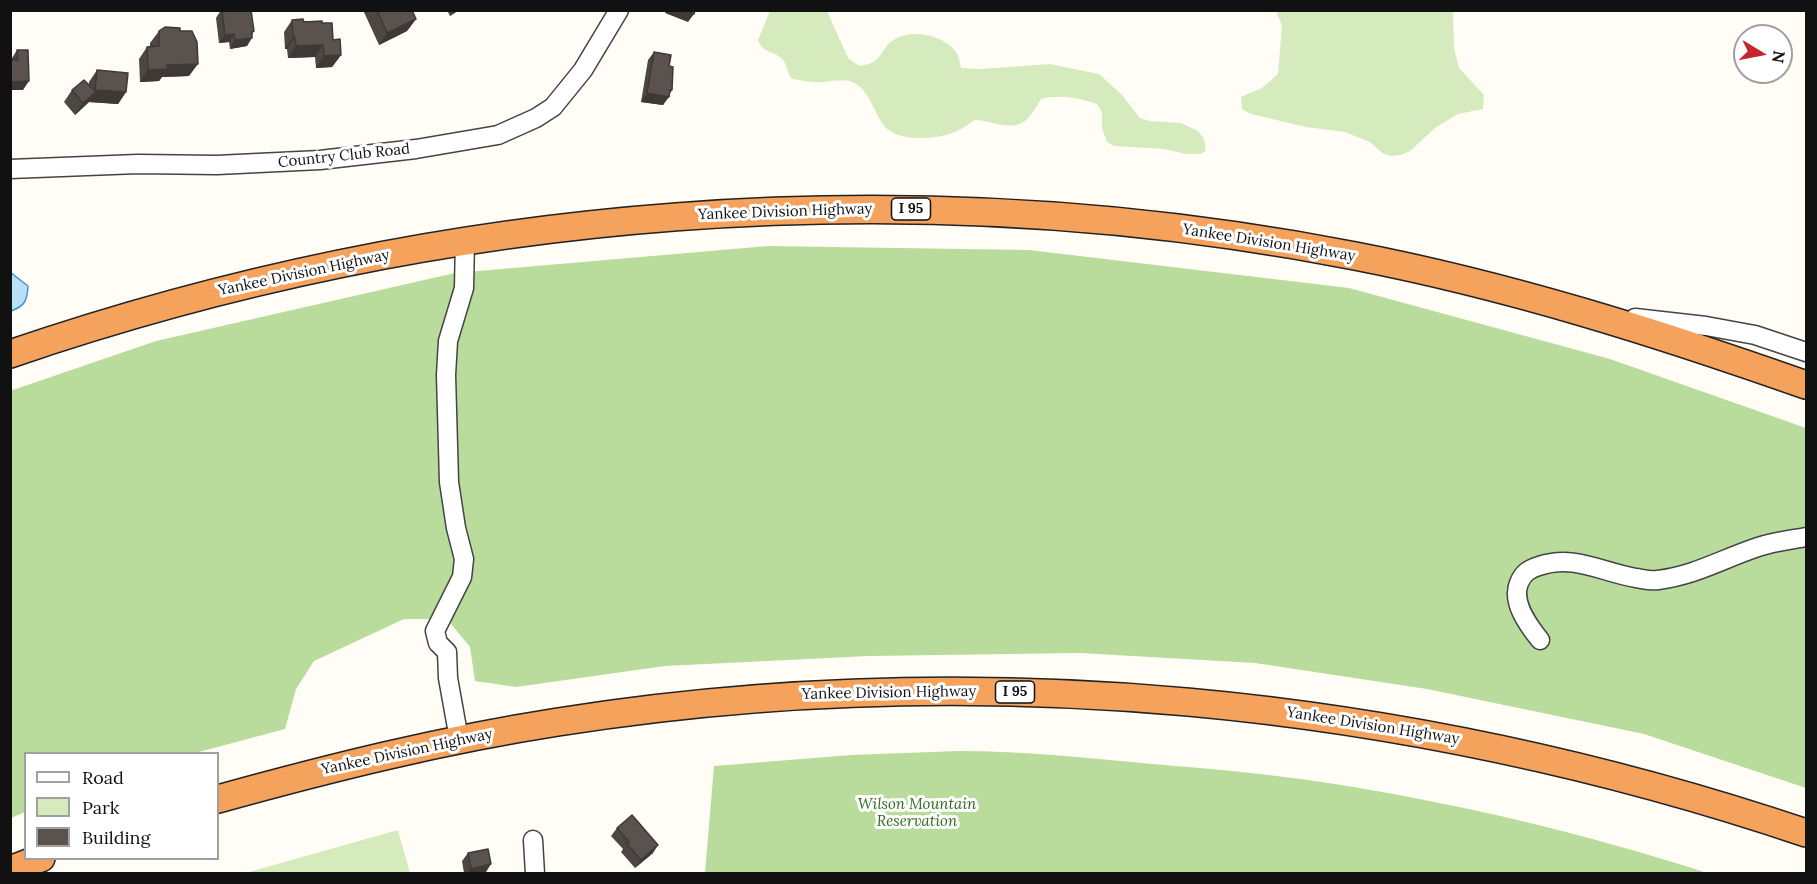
<!DOCTYPE html>
<html>
<head>
<meta charset="utf-8">
<style>
  body { margin:0 }
  #map { position:relative; width:1817px; height:884px; overflow:hidden; background:#fffdf5; font-family:Lora,serif }
  canvas { display:block }
  .frame { position:absolute; inset:0; border:12px solid #111; pointer-events:none }
  .legend { position:absolute; left:24px; top:752px; width:195px; height:108px; box-sizing:border-box; background:#fff; border:2px solid #a0a0a0; margin:0; padding:8px 10px; list-style:none; font-size:18px; color:#111 }
  .legend li { display:flex; align-items:center; gap:12px; height:30px }
  .legend b { width:30px; border:2px solid #a0a0a0 }
  .north { position:absolute; left:1733px; top:24px; width:60px; height:60px; box-sizing:border-box; background:#fff; border:2px solid #a0a0a0; border-radius:50%; rotate:100deg; font-size:16px; font-weight:700; line-height:24px; text-align:center; color:#111 }
  .north::after { content:''; display:block; margin:auto; width:21px; height:27px; background:#c4262e; clip-path:polygon(50% 0,100% 100%,50% 72%,0 100%) }
</style>
</head>
<body>
<div id="map">
<canvas width="1817" height="884"></canvas>
<div class="frame"></div>
<ul class="legend">
<li><b style="height:8px;background:#fff"></b>Road</li>
<li><b style="height:16px;background:#d5ebbd"></b>Park</li>
<li><b style="height:16px;background:#5a524d"></b>Building</li>
</ul>
<div class="north">N</div>
</div>
<script>
const g = document.querySelector('canvas').getContext('2d');
g.lineJoin = 'round';
function paint(path, color) { g.fillStyle = color; g.fill(path, 'evenodd'); }
function stroke(path, color, width, dash) { g.strokeStyle = color; g.lineWidth = width; g.lineCap = dash ? 'butt' : 'round'; g.setLineDash(dash || []); g.stroke(path); }
function write(font, color, halo, rows, align = 'center') {
  g.font = font + ' Lora,serif'; g.lineWidth = 6; g.setLineDash([]); g.textBaseline = 'middle'; g.strokeStyle = halo; g.fillStyle = color; for (const [text, x, y, turn = 0] of rows) {
    g.save(); g.translate(x, y); g.rotate((+turn || 0) * Math.PI / 180); g.textAlign = isNaN(turn) ? turn : align; if (halo) g.strokeText(text, 0, 0); g.fillText(text, 0, 0); g.restore();
  }
}
const green = new Path2D(`
  M1275,10l178,1 1,37 5,20 25,27 -1,14 -25,5 -23,14 -25,23 -9,4 -10,1 -9,-3 -12,-11 -25,-10 -39,-5 -55,-13 -9,-5 -1,-12 21,-9 16,-14 4,-49z
  M770,11h57l21,47 11,8c26,-3 20,-18 36,-27 18,-10 47,-4 60,12 4,4 5,12 6,17l20,1 69,-5 49,10 23,21 18,23 10,3 31,2 17,8 6,8 2,12 -6,3h-14l-22,-5 -50,-3 -7,-4 -5,-14v-16l-5,-8c-17,-6 -39,-10 -56,-5 -4,7 -9,15 -14,20 -13,14 -37,1 -52,1 -7,4 -13,9 -20,12 -19,8 -61,11 -73,-9 -8,-12 -13,-31 -26,-39 -11,-7 -24,-2 -36,-2 -9,1 -19,-2 -28,-3 -6,-7 -4,-16 -12,-22 -8,-6 -18,-5 -22,-17z
  M398,830l12,43h-165z`);
const forest = new Path2D(`
  M768,246l261,4 320,38 261,71 196,69v360l-162,-54 -217,-45 -172,-26 -175,-10 -211,3 -204,10 -149,21 -41,-6 -5,-34 -23,-28h-43l-90,42 -18,28 -11,40 -90,24 -169,1 -1,58 -14,6 -1,-427 146,-50 299,-68z
  M959,751c65,0 129,7 194,13 59,5 117,10 175,19 129,20 256,50 379,90h-1002l9,-107 137,-11z`);
const water = new Path2D(`
  M10,272l18,14c-1,15 -3,20 -17,25z`);
const minor = new Path2D(`
  M10,169l128,-5 79,1 103,-5 96,-11 82,-14 38,-17 17,-11 30,-37 36,-60
  M1635,318l71,8 49,9 51,17
  M1540,640c-12,-15 -29,-38 -21,-57 4,-10 10,-14 20,-17 35,-12 62,6 97,12 7,1 15,3 22,2 38,-5 64,-21 100,-33 15,-5 32,-7 48,-10
  M459,739l-11,-61 -1,-26 -9,-9 -3,-12 27,-54 2,-18 -8,-31 -7,-46 -3,-107 2,-34 16,-53 1,-48
  M533,840l2,34`);
const highway = new Path2D(`
  M10,354c432,-148 897,-185 1345,-98 155,30 303,77 451,129
  M218,799c112,-31 224,-59 340,-77 419,-66 847,-24 1248,111
  M10,870l31,-12`);
const wall = new Path2D(`
  M221,10h30l1,24 -5,12 -17,3 -1,-7 -10,1 -3,-25z
  M363,10h49l4,9 -9,12 -28,14z
  M447,10h12l-9,6z
  M292,20l30,3 11,17 8,15 -9,12 -16,1 -1,-11 -27,1 -1,-9h-2l-1,-17z
  M159,31h21l9,45 -27,1 -3,4 -19,1 -1,-23 8,-12 3,-1v-3z
  M17,50l6,40h-13v-30h2v-2z
  M654,52l15,14 3,24 -9,15 -22,-3 7,-42z
  M97,70l29,22 -8,12 -29,-2 -14,13 -11,-13 8,-12 17,-6v-2z
  M617,828l36,25 -18,15 -14,-16 2,-3 -12,-13z
  M468,853l18,19 -6,1h-16l-2,-12z`);
const shadedWall = new Path2D(`
  M453,10h6l-9,6z
  M667,10h18l9,4 -6,8 -23,-9z
  M416,19l-9,12 -28,14 8,-12z
  M254,31l-5,8 3,-1 -5,8 -17,3 5,-9z
  M234,34l-5,8 -10,1 6,-8z
  M293,37h2l-8,12h-2z
  M323,45l-8,12 -27,1 8,-12z
  M341,55l-9,12 -16,1 8,-12z
  M198,64l-9,12 -27,1 -3,4 -19,1 8,-12 19,-5z
  M29,81l-6,9h-13v-8z
  M95,90l31,2 -8,12 -29,-2 -14,13 8,-12 7,-6z
  M670,90h2l-5,7h2l-6,8 -22,-3 6,-9z
  M658,845l-5,8 -18,15 6,-8z
  M491,864l-5,8 -6,1h-13l4,-4z`);
const building = new Path2D(`
  M222,10h29l3,21 -2,1v6l-17,2 -1,-6 -9,1z
  M377,10h35l4,9 -29,14z
  M685,10h10l-1,4z
  M303,19l1,3 18,-1v2h10l1,17 7,-1 1,16 -17,1 -1,-11 -27,1 -1,-9h-2l-1,-17z
  M165,27l15,1v3h12l5,11 1,22 -31,1 1,4 -20,1 -1,-23 12,-1v-15z
  M17,50h11l1,31 -19,1v-22h8z
  M654,52l17,3 -2,11 4,1 -1,23h-2l-1,7 -22,-4z
  M97,70l31,3 -2,19 -31,-2z
  M84,80l12,12 -13,11 -11,-13z
  M632,815l26,30 -17,15 -14,-16 2,-2 -12,-14z
  M488,849l3,15 -20,5 -3,-16z`);
const shields = [
  [911,209,39],
  [1015,692,39]
];
const shieldNames = [
  ["I 95",911,209],
  ["I 95",1015,692]
];
const streetNames = [
  ["Country Club Road",344,156,-6],
  ["Yankee Division Highway",785,212,-2],
  ["Yankee Division Highway",1269,243,9],
  ["Yankee Division Highway",304,273,-12],
  ["Yankee Division Highway",889,693,-1],
  ["Yankee Division Highway",1373,726,9],
  ["Yankee Division Highway",407,752,-12]
];
const parkNames = [
  ["Wilson Mountain",917,805],
  ["Reservation",917,822]
];
paint(green, '#d5ebbd');
paint(forest, '#b9dc9c');
paint(water, '#b9e0f7');
stroke(water, '#3f96cf', 1.5);
stroke(minor, '#444', 21);
stroke(highway, '#222', 30);
stroke(minor, '#fff', 18);
stroke(highway, '#f5a25d', 27);
paint(wall, '#4d4742');
paint(shadedWall, '#3f3936');
paint(building, '#5a524d');
stroke(building, '#3f3936', 1.5);
for (const [x, y, w] of shields) { const box = new Path2D(); box.roundRect(x - w / 2, y - 11, w, 22, 4.5); g.fillStyle = '#fff'; g.fill(box); stroke(box, '#111', 1.5); }
write('bold 14px', '#111', null, shieldNames);
write('15px', '#111', '#fff', streetNames);
write('italic 15px', '#2f6b1f', '#fff', parkNames);
</script>
</body>
</html>
